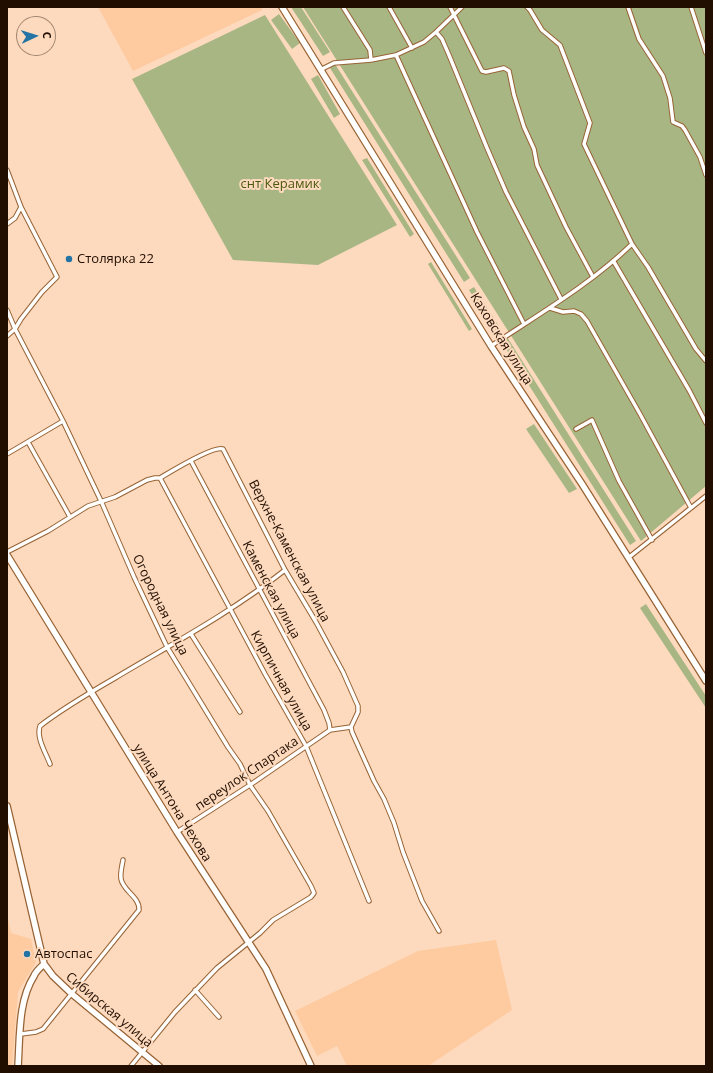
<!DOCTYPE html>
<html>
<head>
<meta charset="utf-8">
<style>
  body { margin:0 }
  #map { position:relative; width:713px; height:1073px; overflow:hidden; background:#fddabe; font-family:"Open Sans",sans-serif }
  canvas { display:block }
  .frame { position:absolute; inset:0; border:8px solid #210e00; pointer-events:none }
  .north { position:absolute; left:16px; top:16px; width:40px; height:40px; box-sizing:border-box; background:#fddabe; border:1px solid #a58872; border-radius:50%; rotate:86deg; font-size:11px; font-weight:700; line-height:16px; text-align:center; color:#210e00 }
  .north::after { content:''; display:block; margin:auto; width:14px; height:18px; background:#2373a5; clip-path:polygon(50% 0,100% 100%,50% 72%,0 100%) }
</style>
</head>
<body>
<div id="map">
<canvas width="713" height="1073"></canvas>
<div class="frame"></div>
<div class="north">С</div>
</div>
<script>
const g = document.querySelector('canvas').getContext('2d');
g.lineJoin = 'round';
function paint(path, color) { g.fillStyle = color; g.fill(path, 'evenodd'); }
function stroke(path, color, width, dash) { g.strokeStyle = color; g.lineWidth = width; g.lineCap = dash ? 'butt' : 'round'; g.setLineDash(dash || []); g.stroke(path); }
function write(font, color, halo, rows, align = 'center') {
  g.font = font + ' "Open Sans",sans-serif'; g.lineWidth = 4; g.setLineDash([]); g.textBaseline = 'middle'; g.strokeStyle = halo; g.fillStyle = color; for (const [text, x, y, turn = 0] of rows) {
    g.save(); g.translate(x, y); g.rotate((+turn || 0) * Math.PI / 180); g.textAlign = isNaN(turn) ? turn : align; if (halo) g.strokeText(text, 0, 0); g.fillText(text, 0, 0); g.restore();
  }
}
const built = new Path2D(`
  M98,7h163l1,3 -129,61z
  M7,913l4,20 20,6 5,23 -18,30 -6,74h-5z
  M496,940l16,70 -84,56h-81l-10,-20 -20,10 -22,-45 123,-60z`);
const green = new Path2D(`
  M291,7h10l29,45 -7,4z
  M303,7h403v479l-65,55z
  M279,14l21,29 -8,6 -21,-29z
  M265,15l132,210 -79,40 -85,-5 -101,-181z
  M335,64l135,214 -6,4 -134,-214z
  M318,75l22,39 -6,4 -23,-39z
  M367,158l47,76 -4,3 -48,-77z
  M431,262l41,67 -3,2 -41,-67z
  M474,287l26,41 -4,3 -27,-41z
  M507,337l129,204 -6,4 -129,-204z
  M534,424l43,65 -8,4 -43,-64z
  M646,604l60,92v12l-66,-100z`);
const street = new Path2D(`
  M343,7l27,43 1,10
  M389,7l23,41
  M450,7l32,64 4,1 18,-4 5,3 5,24 10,32 10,22 3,16 29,62 27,50
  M527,7l3,3 12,20 18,15 30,78 -6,21 48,100 16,23 48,82 10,12
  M628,7l11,32 24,37 7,22 3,24 9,4 3,4 15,27 6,18
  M691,7l15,46
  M436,32l6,7 7,16 38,93 19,44 55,107
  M396,55l81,177 47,92
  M320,70l14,-7 37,-3 25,-5 28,-13 12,-10 26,-25
  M7,170l14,37 36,70 -15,15 -21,27 -6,10 -8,7
  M7,224l8,-6 6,-11
  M614,262l75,128 17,33
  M550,308l13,4 11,-1 7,3 6,7 53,93 51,94
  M7,310l8,19 48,92 38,80 33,76 33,70 61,100 12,17 10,21 18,26 43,75 3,7 -3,4 -38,23 -13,13 -43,35 -42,44 -44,54
  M491,346c48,-32 100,-62 141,-102
  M576,429l16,-9 27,61 33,59
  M28,442l42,75
  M7,454l56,-33
  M191,461l133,249 5,13 1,7
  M160,478l105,196 41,72 63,155
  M160,478c10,-6 54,-33 63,-29l62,121 31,52 27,50 15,34v6l-7,15
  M7,552l41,-21 40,-25 27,-9 32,-17 8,-2h5
  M628,558l78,-62
  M191,634l49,78
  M351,727l1,5 22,49 10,18 10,24 9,29 19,49 17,30
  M50,764c-4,-11 -14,-26 -10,-38 23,-18 49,-33 75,-48 57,-34 117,-66 170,-108
  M177,832l73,-47 80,-55 21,-3
  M195,990l24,27
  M21,1034l15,-2 7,-3 96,-119c1,-13 -16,-19 -18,-31 -1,-6 1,-13 2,-19`);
const secondary = new Path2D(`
  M282,7l209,339 91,138 124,197
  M7,555l170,277 89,137 45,97
  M7,806l37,158 9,12 19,18 87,72
  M18,1066c2,-29 0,-65 16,-90 2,-5 6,-8 10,-12`);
const markers = [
  [69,259,4,"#2373a5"],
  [27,954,4,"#2373a5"]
];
const parkNames = [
  ["снт Керамик",280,184]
];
const poiNames = [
  ["Столярка 22",77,259],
  ["Автоспас",35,954]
];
const streetNames = [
  ["Каховская улица",501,339,58],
  ["Верхне-Каменская улица",289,551,62],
  ["Каменская улица",271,590,62],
  ["Огородная улица",160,605,64],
  ["Кирпичная улица",281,681,61],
  ["переулок Спартака",247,774,-34],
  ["улица Антона Чехова",172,803,58],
  ["Сибирская улица",109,1010,40]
];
paint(built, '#fecaa0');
paint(green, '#a8b684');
stroke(street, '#976335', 5.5);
stroke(secondary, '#976335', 8);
stroke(street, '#fff', 3.5);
stroke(secondary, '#fff', 5.5);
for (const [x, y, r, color] of markers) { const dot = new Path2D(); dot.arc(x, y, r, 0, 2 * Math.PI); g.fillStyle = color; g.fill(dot); stroke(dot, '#fddabe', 1.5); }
write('13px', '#49580d', '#fddabe', parkNames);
write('13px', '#210e00', '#fddabe', poiNames, 'left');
write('13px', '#210e00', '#fddabe', streetNames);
</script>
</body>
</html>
